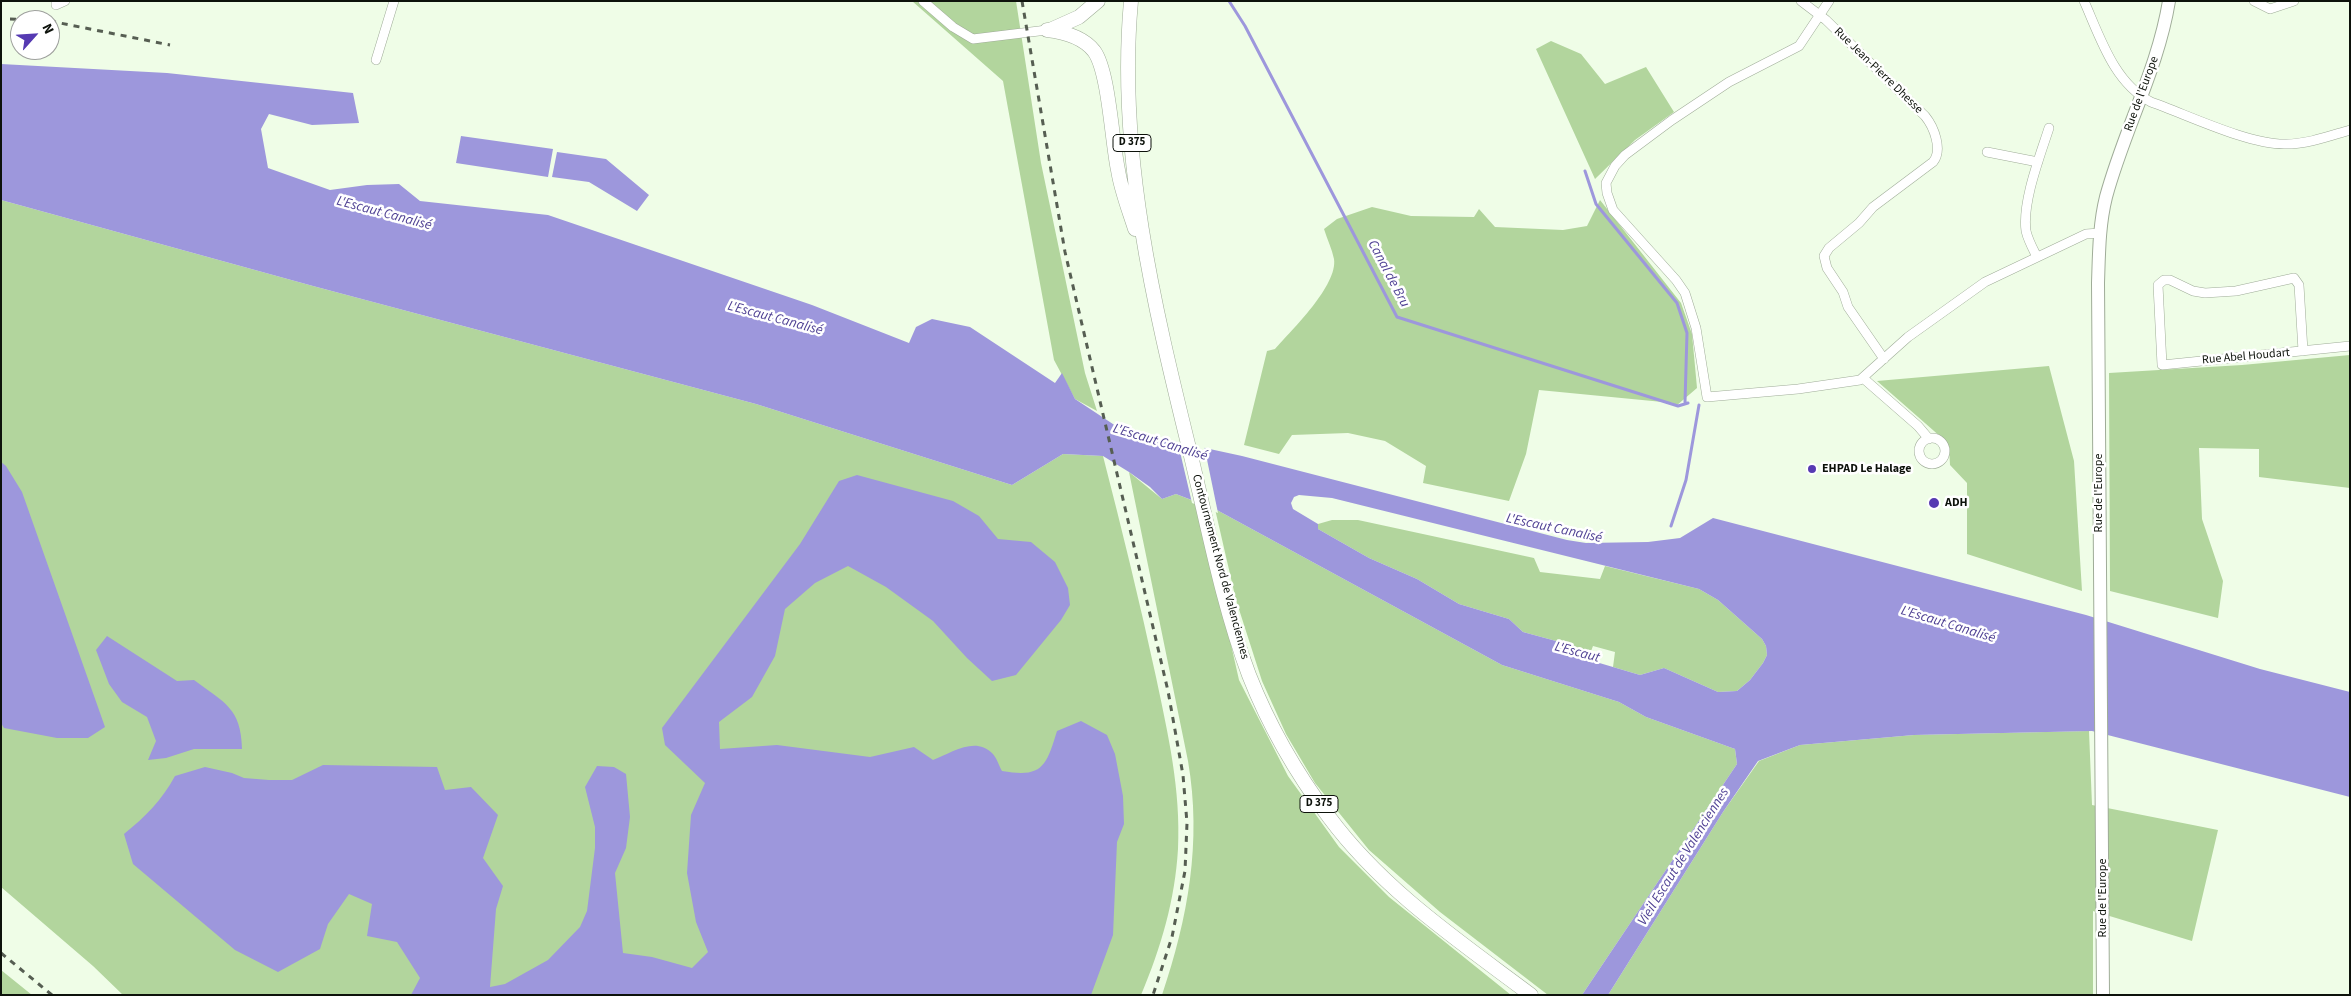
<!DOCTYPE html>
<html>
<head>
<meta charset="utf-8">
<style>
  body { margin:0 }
  #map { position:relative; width:2351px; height:996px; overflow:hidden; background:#effde7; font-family:"Source Sans 3",sans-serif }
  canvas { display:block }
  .frame { position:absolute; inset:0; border:2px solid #0d120b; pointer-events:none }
  .north { position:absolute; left:10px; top:10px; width:50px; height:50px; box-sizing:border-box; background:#fff; border:1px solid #9ea09d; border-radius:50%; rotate:64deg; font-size:14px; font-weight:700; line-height:20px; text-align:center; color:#0d120b }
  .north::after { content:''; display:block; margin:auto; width:18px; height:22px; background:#563ab2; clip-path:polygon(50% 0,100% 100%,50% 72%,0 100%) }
</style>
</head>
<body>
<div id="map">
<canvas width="2351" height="996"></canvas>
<div class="frame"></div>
<div class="north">N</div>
</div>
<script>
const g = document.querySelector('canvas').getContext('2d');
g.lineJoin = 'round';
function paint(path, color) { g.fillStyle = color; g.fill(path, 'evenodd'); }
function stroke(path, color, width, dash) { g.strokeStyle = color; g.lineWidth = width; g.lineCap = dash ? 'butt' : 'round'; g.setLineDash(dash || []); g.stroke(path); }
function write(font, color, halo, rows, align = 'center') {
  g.font = font + ' "Source Sans 3",sans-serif'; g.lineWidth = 5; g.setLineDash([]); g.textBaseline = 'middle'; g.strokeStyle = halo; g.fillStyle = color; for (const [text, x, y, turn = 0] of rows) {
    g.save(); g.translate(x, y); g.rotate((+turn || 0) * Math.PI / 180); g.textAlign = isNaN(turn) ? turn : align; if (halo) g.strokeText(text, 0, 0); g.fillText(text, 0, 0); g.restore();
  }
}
const green = new Path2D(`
  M912,1h104l25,162 44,210 12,38 -22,-12 -21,-39 -51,-279z
  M1551,41l30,13 24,30 41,-17 28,45 -39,28 -40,39 -59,-130z
  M1,200l312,86 443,118 256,81 51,-31 40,2c19,74 37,147 53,221 12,57 25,113 22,172 -3,51 -17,99 -37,146h-1018l-30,-29 -92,-79z
  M1600,200l81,103 11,31 5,54 -21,18 -3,-3 -134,-13 -13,64 -17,47 -86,-18 3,-17 -41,-25 -37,-8 -56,2 -13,19 -35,-9 23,-94 8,-2c17,-19 63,-64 59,-90 -2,-10 -7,-20 -10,-30l13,-10 35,-12 39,9 63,1 5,-8 16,18 68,3 24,-4z
  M2350,355v133l-91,-11v-28l-60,-1 3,71 21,62 -5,37 -108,-27 -1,-218 133,-8z
  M2049,366l25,95 8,130 -115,-37v-71l-17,-18 -1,-18 -7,-9 -65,-57z
  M1129,472l33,27 14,-5 23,9 40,177 49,96 51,71 50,50 122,98h-349c26,-77 40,-153 26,-234z
  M1215,509l287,156 117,37 27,15 89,32 2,15 -155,231h-34l-108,-83 -71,-62 -54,-67 -29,-49 -24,-53 -26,-81z
  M1332,520h26l176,38 6,14 60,7 5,-13 94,23 19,11 44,39 4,7 1,9 -4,8 -13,17 -13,11 -19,1 -54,-24 -24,7 -27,-8 2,-15 -22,-6 -5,13 -20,-5 -12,-13 -33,-9 -14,-13 -50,-15 -42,-25 -48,-21 -51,-29v-5z
  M2089,731l3,74 126,25 -26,111 -99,-30v84h-485l115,-183 36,-51 41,-16 114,-10z
  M1,970l31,25h-31z`);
const water = new Path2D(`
  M1,64l166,9 186,20 6,30 -47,2 -43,-11 -8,15 7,39 62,22 37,-5 32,-1 21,17 128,14 264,90 97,38 7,-16 16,-8 38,8 85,56 7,-10 13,26 47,31 120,26 325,84 19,3 62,-1 32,-4 33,-20 373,97 174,54 90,23v105l-258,-66 -178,4 -114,10 -42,16 -35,51 -115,183h-26l155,-231 -2,-15 -89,-32 -27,-15 -117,-37 -287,-156 -39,-15 -14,5 -12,-12 -21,-15 -26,-16 -40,-2 -51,31 -256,-81 -443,-118 -312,-86zM1299,495l33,3 367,91 19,11 44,39 4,7 1,9 -4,8 -13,17 -13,11 -19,1 -54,-24 -24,7 -71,-21 -13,-13 -33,-9 -14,-13 -50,-15 -42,-25 -48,-21 -51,-29v-5l-25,-15 -2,-6 3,-6z
  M461,136l92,13 -5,28 -92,-14z
  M557,152l49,7 43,36 -12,16 -48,-29 -37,-5z
  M1,462l5,4 16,26 83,235 -17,11h-31l-53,-10 -3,-5z
  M857,475l96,26 26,15 19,23 33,3 24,20 13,26 2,17 -9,15 -45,55 -24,6 -25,-23 -34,-37 -47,-34 -38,-21 -33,17 -30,26 -10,47 -23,41 -33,25 1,27 57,-4 93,12 44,-10 19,13c18,-7 42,-24 59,-7 5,5 7,13 10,18 40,7 44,-4 55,-40l24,-10 26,14 8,19 8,42 1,28 -7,18 -4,93 -22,60h-680l9,-17 -23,-36 -30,-6 5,-32 -23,-10 -21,30 -8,25 -42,23 -43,-22 -102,-86 -9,-30c21,-17 38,-34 51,-58l30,-9 27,6 12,5 25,2h23l31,-15 114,2 8,23 26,-3 27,28 -15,43 20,28 -7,23 -6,78 15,-3 43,-24 32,-33 7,-16 8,-63v-21l-10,-40 12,-21 17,1 12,7 4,43 -4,31 -11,25 8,80 29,4 40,11 16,-16 -12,-30 -9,-49 4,-58 14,-32 -40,-38 -3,-17 138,-184 39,-63z
  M107,636l70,45 17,-1c30,23 47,27 48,69h-48l-28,9 -18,2 8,-19 -9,-24 -25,-15 -13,-18 -13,-34z`);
const pier = new Path2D(`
  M1177,439l27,6 14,68 -26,-10z`);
const stream = new Path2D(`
  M1229,1l16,25 152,291 281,89 10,-3
  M1585,171l11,33 81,99 10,30 -2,69
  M1671,526l15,-46 13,-75`);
const street = new Path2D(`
  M56,1v4l9,-4
  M923,1l30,26 20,12 74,-9
  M1801,1l25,19 99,96c9,11 18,34 8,46l-60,45 -14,16 -30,25 -5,8 3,12 16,24 5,15 36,52
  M1829,1l-30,45 -70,36 -57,38 -47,35 -10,11 -9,17 1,10 6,17 63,70 9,13 11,35 11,69 91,-8 62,-9 48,-43 77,-55 101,-48 14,-1
  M2084,1c16,36 30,82 67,101 37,13 98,43 135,42 22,0 43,-8 64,-14
  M2254,1l16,8 24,-8
  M376,60l18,-59
  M1987,152l51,10
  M2037,257c-4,-8 -9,-17 -11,-26 -4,-29 14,-75 23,-103
  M2303,351l-4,-66 -5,-7 -58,13 -31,2 -12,-2 -23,-11h-6l-6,5 4,80 188,-19
  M1863,378l55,48 11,13
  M1919 451a13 13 0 1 1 26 0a13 13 0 1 1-26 0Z`);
const secondary = new Path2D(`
  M2103,995l-5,-712c1,-29 1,-58 8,-86 18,-67 52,-128 63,-196`);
const primary = new Path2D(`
  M1131,1c-14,152 23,305 59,451 18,74 32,151 59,223 20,51 47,98 80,142 54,73 130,124 202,178
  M1047,30c17,2 36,7 47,21 15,20 18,92 24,119 3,20 11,40 17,59
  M1050,30l29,-13 19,-16`);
const rail = new Path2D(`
  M1022,1l43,251 103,439 15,84 4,48 -2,48 -13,66 -19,58
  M10,19l34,1
  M50,21l120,24
  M1,953l51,42`);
const markers = [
  [1812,469,5,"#563ab2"],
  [1934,503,6,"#563ab2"]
];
const shields = [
  [1132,143,38],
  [1319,804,38]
];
const shieldNames = [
  ["D 375",1132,143],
  ["D 375",1319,804]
];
const streetNames = [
  ["Rue Jean-Pierre Dhesse",1878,71,44],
  ["Rue de l'Europe",2142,94,-70],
  ["Rue Abel Houdart",2246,357,-5],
  ["Rue de l'Europe",2099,493,-90],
  ["Contournement Nord de Valenciennes",1220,567,75],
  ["Rue de l'Europe",2103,898,-90]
];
const poiNames = [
  ["EHPAD Le Halage",1822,469],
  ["ADH",1945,503]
];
const waterNames = [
  ["L'Escaut Canalisé",384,214,15],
  ["Canal de Bru",1388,274,62],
  ["L'Escaut Canalisé",775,319,15],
  ["L'Escaut Canalisé",1160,443,17],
  ["L'Escaut Canalisé",1554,529,12],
  ["L'Escaut Canalisé",1948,625,17],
  ["L'Escaut",1577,653,15],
  ["Vieil Escaut de Valenciennes",1684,857,-58]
];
paint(green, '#b2d59d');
paint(water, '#9d97dc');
paint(pier, '#effde7');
stroke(stream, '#9d97dc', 3);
stroke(street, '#9fac98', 10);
stroke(secondary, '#9fac98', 14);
stroke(primary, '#9fac98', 15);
stroke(street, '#fff', 9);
stroke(secondary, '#fff', 12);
stroke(primary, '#fff', 14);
stroke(rail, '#565e52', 3, [6, 6]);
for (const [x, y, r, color] of markers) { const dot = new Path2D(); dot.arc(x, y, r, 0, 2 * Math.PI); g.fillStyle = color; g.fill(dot); stroke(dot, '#fff', 2); }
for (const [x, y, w] of shields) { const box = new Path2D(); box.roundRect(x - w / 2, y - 8.5, w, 17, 4); g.fillStyle = '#fff'; g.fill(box); stroke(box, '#0d120b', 1); }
write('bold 11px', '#0d120b', null, shieldNames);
write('12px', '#0d120b', '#fff', streetNames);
write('bold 12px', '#0d120b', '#fff', poiNames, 'left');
write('italic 14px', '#504294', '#fff', waterNames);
</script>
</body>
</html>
